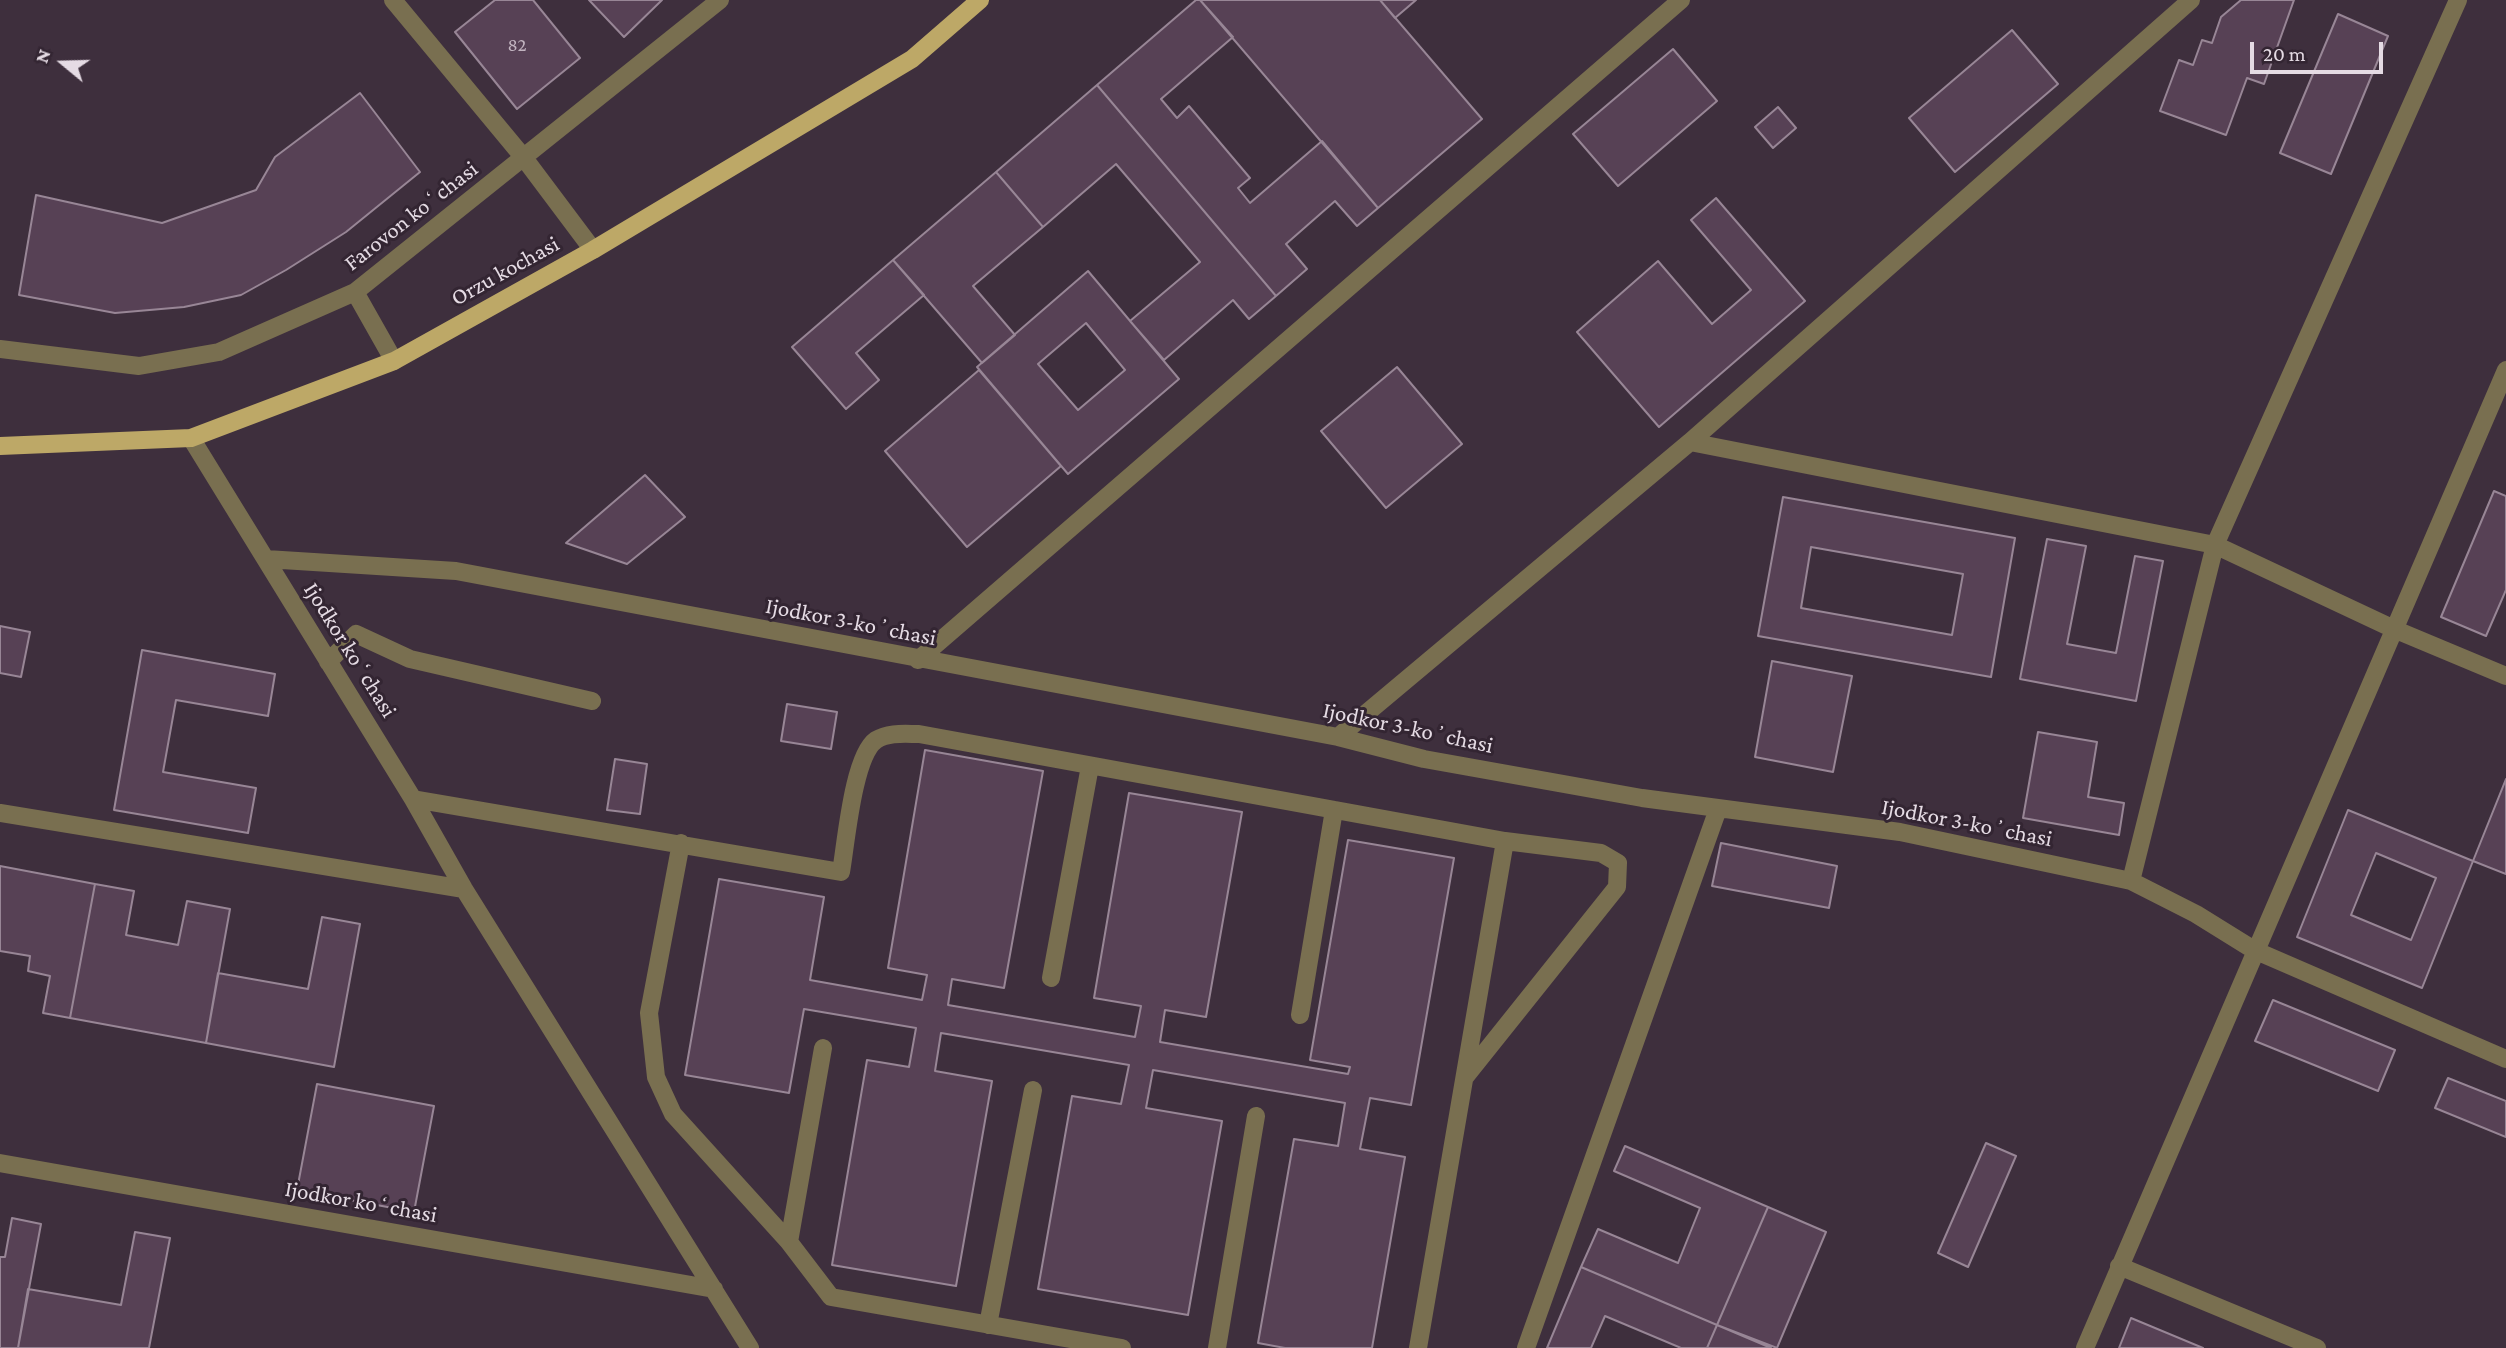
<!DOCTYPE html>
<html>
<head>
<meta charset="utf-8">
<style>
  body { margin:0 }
  #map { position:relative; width:2506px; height:1348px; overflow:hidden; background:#3e2f3d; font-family:"Crimson Pro",serif }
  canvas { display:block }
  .north { position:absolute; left:28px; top:28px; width:70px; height:70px; -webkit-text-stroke:5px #332532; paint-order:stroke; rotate:289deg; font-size:19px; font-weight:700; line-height:28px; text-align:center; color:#e5dbe4 }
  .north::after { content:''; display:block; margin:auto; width:24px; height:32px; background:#e5dbe4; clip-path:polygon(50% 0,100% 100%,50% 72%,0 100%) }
  .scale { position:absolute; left:2250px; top:42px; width:133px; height:32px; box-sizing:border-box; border:4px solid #e5dbe4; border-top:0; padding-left:9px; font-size:21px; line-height:24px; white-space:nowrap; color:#e5dbe4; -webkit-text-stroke:5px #332532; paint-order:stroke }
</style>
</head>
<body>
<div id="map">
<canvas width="2506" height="1348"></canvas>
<div class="north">N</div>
<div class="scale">20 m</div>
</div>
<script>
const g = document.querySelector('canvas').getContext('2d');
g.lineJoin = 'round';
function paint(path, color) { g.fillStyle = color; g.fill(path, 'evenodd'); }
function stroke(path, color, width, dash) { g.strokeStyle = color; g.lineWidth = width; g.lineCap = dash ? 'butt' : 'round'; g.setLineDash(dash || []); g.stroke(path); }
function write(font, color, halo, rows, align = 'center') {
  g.font = font + ' "Crimson Pro",serif'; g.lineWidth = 6; g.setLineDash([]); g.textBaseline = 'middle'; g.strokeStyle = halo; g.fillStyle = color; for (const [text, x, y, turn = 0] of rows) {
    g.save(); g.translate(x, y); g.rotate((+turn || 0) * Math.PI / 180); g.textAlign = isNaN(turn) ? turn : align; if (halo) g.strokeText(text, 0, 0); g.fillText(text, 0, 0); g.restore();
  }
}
const building = new Path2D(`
  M495,0h38l47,58 -63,51 -62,-77z
  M589,0h73l-38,37z
  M1196,0h4l33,37 -72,62 16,19 12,-12 61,72 -12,10 12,15 72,-62 56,67 -21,18 -22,-25 -49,43 21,25 -31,27 -179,-211z
  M1200,0h180l102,119 -104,89z
  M1380,0h36l-21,18z
  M2241,0h53l-30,84 -17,-6 -21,57 -66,-24 19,-51 14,5 9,-25 10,3 9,-26z
  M2338,14l50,22 -57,138 -51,-21z
  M2012,30l46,54 -103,88 -46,-54z
  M1673,49l44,52 -99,85 -45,-52z
  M1097,85l179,211 -27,23 -16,-19 -69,60 -34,-39 70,-59 -84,-98 -73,63 -47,-55z
  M360,93l60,79 -74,60 -60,38 -45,25 -57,12 -69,6 -96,-18 17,-100 126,28 94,-33 19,-33z
  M1778,107l18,21 -23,20 -18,-21z
  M996,172l47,55 -70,59 42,49 -33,28 -89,-103z
  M1716,198l89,103 -146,126 -82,-95 81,-71 54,63 39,-34 -60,-70z
  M893,260l31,35 -68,58 23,27 -33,29 -54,-62z
  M1088,271l91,108 -111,95 -91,-107zM1086,323l39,47 -47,40 -40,-46z
  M1397,367l65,77 -76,64 -65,-77z
  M979,370l82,96 -94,81 -82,-96z
  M645,475l40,42 -58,47 -61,-21z
  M2494,491l12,5v94l-20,46 -45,-19z
  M1783,497l232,41 -24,139 -233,-41zM1811,547l152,27 -11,61 -151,-27z
  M2047,539l39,7 -19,98 49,9 19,-97 28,5 -27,140 -116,-22z
  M0,626l30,6 -9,45 -21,-4z
  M142,650l133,24 -7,42 -92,-16 -13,72 93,16 -8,45 -134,-23z
  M1772,661l80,15 -19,96 -78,-15z
  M787,704l50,8 -6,37 -50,-8z
  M2038,732l59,10 -9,55 36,6 -5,32 -96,-17z
  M925,750l118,21 -39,217 -52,-9 -4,26 187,32 6,-31 -47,-8 35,-205 113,19 -36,205 -41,-7 -5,32 188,32 2,-7 -40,-7 38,-220 106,18 -43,247 -41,-7 -10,51 45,8 -33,191h-87l-27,-5 36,-204 44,7 7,-43 -192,-33 -7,38 76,13 -34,194 -150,-26 34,-193 49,8 8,-39 -188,-32 -6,38 57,10 -36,205 -124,-21 35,-205 42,7 7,-39 -112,-19 -15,84 -104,-18 34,-196 105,18 -14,83 112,20 5,-25 -39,-7z
  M615,759l32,5 -7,50 -33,-4z
  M2506,779v95l-33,-13z
  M2348,810l125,51 -51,127 -125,-51zM2376,853l60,25 -25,62 -60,-25z
  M1721,843l116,23 -8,42 -117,-22z
  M0,866l95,18 -25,134 -27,-5 7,-37 -22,-5 2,-15 -30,-5z
  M95,884l39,7 -8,44 52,10 9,-44 43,8 -24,134 -136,-25z
  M322,917l38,7 -26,143 -128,-24 12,-70 90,16z
  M2273,1000l122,50 -17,41 -123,-50z
  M2448,1078l58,23v36l-71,-29z
  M317,1084l117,22 -20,106 -117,-22z
  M1986,1143l30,13 -48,111 -30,-14z
  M1625,1146l143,61 -51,118 -136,-58 17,-38 80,34 22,-55 -86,-37z
  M1768,1207l58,25 -49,116 -60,-23z
  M12,1218l29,6 -23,124h-18v-91h5z
  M135,1232l35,6 -21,110h-131l10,-59 93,16z
  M1581,1267l136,58 -10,23h-26l-76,-32 -14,32h-44z
  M2131,1318l72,30h-84z
  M1717,1325l54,23h-64z`);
const minor = new Path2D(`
  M393,0l131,158 69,92
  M355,292l39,69
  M0,349l139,17 80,-14 136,-60 365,-292
  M191,438l222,361 51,90 286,459
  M1690,442l525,103 181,85 110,46
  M266,559l190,12 882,166 86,22 218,39 258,34 231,49 65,33 58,36 252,109
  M918,660l763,-660
  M328,662l28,-28 54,25 182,42
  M1338,737l352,-295 501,-442
  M413,799l428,73c5,-28 12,-116 35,-132 13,-8 29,-6 43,-6l586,107 -87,507
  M0,813l464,76
  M681,843l-32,170 7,64 17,37 116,128 42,55 291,51
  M2131,881l84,-336 243,-545
  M1051,978l39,-212
  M1300,1015l34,-205
  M1466,1076l151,-189 1,-24 -17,-10 -96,-12
  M0,1163l714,126
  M789,1242l34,-194
  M2119,1266l198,82
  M988,1325l45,-235
  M1217,1348l39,-232
  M1526,1348l192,-539
  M2085,1348l421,-978`);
const major = new Path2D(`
  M0,446l191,-8 203,-77 199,-111 319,-191 68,-59`);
const numberNames = [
  ["82",517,45]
];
const streetNames = [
  ["Farovon koʻchasi",411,216,-38],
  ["Orzu kochasi",505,271,-29],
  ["Ijodkor 3-koʼchasi",851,622,11],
  ["Ijodkor koʻchasi",350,650,58],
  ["Ijodkor 3-koʼchasi",1408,728,12],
  ["Ijodkor 3-koʼchasi",1967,823,11],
  ["Ijodkor koʻchasi",361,1202,10]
];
paint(building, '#574155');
stroke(building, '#988696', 2);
stroke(minor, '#796f50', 18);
stroke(major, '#bda867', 18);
write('19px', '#c2b4c0', null, numberNames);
write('23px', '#e5dbe4', '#332532', streetNames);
</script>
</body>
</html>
